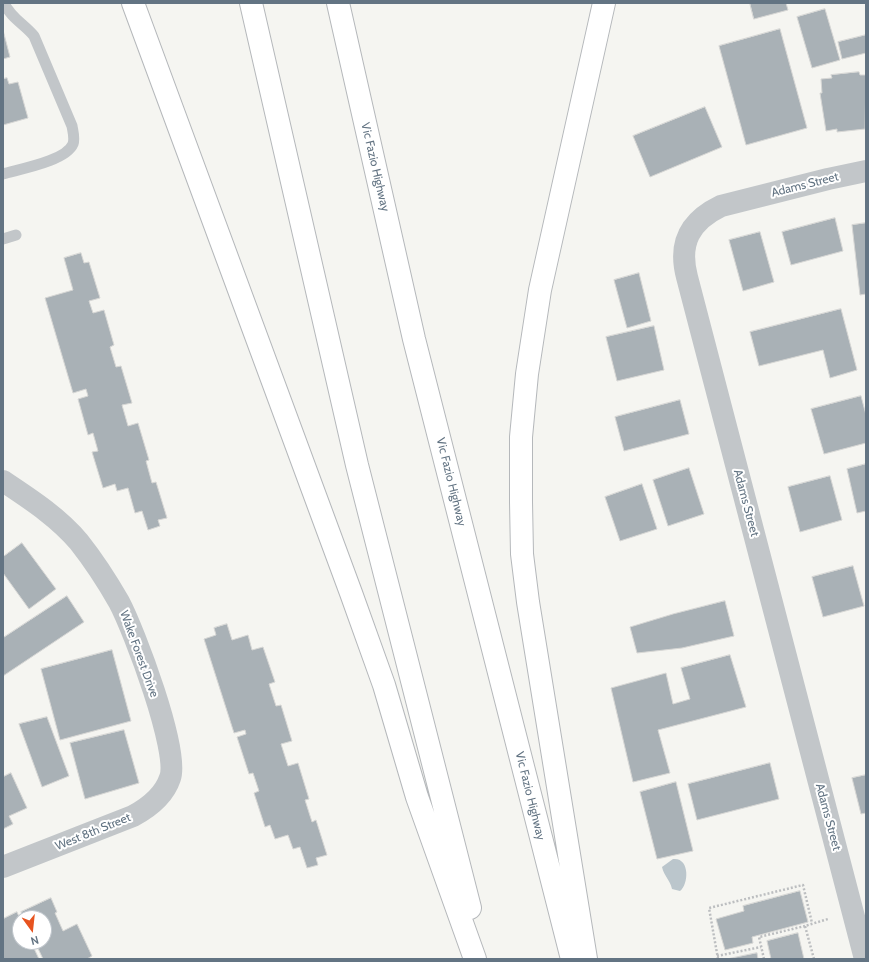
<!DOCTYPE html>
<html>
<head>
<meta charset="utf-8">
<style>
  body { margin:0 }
  #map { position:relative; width:869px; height:962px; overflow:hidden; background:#f5f5f1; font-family:Cabin,sans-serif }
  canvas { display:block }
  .frame { position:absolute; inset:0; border:4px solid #637483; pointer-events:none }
  .north { position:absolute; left:12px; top:910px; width:40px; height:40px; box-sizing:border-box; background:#fff; border:1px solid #c1c7cd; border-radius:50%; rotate:165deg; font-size:11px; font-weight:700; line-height:16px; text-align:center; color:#637483 }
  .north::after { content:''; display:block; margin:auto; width:14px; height:18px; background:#e7531f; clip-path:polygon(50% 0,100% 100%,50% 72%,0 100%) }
</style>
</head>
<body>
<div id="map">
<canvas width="869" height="962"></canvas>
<div class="frame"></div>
<div class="north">N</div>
</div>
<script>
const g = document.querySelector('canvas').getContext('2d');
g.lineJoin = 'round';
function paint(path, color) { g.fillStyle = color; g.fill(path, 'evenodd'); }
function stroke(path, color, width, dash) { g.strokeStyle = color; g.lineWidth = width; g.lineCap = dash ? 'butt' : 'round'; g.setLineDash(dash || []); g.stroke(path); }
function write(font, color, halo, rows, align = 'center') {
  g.font = font + ' Cabin,sans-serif'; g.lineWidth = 4; g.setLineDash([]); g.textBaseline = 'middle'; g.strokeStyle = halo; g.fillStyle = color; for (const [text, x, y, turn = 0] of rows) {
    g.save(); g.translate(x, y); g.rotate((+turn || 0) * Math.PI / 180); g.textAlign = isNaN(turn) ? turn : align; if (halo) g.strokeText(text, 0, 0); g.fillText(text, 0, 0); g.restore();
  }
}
const water = new Path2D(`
  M673,859c17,-2 16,25 7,32l-8,-2c-2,-9 -8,-13 -10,-22z`);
const building = new Path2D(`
  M750,3h36l2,7 -34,9z
  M825,9l15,51 -28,8 -15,-51z
  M780,29l27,99 -61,17 -27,-99z
  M3,30l7,27 -7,2z
  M866,35v18l-24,6 -4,-17z
  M859,72l1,3h6l-1,54 -28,3v-3l-11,2 -6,-38h2l-1,-14 11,-1 -1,-3z
  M7,78l2,6 9,-2 10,36 -25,7v-46z
  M705,107l17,40 -72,30 -17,-41z
  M835,218l8,33 -52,14 -9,-33z
  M866,223v71l-6,1 -8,-70z
  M760,232l14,50 -31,9 -14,-51z
  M81,253l3,10 5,-1 11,36 -11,3 4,12 11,-3 10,35 -4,2 6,20 5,-1 11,37 -10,2 6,21 10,-3 11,37 -3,1 6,22 4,-1 11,36 -9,2 2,6 -12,4 -6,-19 -7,2 -7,-25 -11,3 -2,-7 -12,4 -11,-36 6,-1 -5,-18 -5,2 -10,-36 10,-3 -2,-7 -13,4 -28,-95 28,-8 -9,-32z
  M639,273l12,48 -24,7 -13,-48z
  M841,309l16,61 -27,8 -7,-28 -64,16 -9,-34z
  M654,326l10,44 -47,11 -11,-44z
  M861,396l5,19v28l-42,11 -13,-45z
  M680,400l9,34 -65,17 -9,-34z
  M866,464v47l-9,2 -10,-44z
  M689,468l15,46 -36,12 -15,-46z
  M830,476l12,44 -42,12 -12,-45z
  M642,484l15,45 -37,12 -15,-44z
  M22,543l34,46 -27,20 -26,-36v-16z
  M853,566l11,40 -41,11 -11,-40z
  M67,596l17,26 -81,54v-38z
  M725,601l9,35 -52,12 -45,5 -7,-26 43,-13z
  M227,624l5,16 16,-5 4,15 11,-3 12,35 -6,2 7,22 5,-1 11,36 -11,3 7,22 10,-3 11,36 -4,1 7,22 4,-2 11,35 -11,3 2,7 -11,3 -7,-21 -7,2 -5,-14 -13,4 -5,-14 -5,2 -11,-34 5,-2 -6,-18 -4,1 -12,-37 9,-3 -1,-4 -11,3 -30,-94 12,-4 -2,-7z
  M112,650l19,71 -71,19 -19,-71z
  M730,655l16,52 -88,23 12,43 -37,9 -22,-94 55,-15 7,31 17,-5 -9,-31z
  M47,717l22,59 -27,11 -23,-63z
  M124,730l15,53 -54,16 -15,-56z
  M770,763l9,36 -82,21 -9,-36z
  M11,773l16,35 -18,8 4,8 -10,5v-52z
  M866,775v38l-5,1 -9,-36z
  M676,782l17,69 -36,8 -17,-67z
  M800,891l8,31 -56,15 1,6 -28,7 -9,-31 28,-8 -1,-5z
  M51,898l6,14 -2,1 8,18 14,-7 15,32 -5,3h-44l-8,-17h9v-24h-20l-3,-6z
  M17,912l3,7v23h11l8,17h-36v-40z
  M798,933l6,26h-33l-4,-18z
  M757,953l1,6h-31z`);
const path = new Path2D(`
  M717,956l44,-9
  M718,959l-9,-51 94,-23 9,38
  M764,959l-5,-22 46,-11
  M814,959l-9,-33 23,-7`);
const service = new Path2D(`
  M3,174c17,-5 63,-13 70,-30 2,-6 0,-12 -1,-18l-38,-90c-10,-12 -23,-18 -30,-33
  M3,239l13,-4`);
const minor = new Path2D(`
  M3,481c27,18 55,36 76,61 15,19 28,39 40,60 15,28 61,150 51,176 -6,18 -22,30 -37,38l-130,51
  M865,959l-178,-682c-9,-34 3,-56 34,-71l107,-27 38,-8`);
const motorway = new Path2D(`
  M133,3l218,590 33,92 33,112 58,162
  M251,3l106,462 113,443
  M338,3l76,336 158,620
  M586,959l-58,-357 -6,-48 -1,-52v-65l6,-63 13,-84 64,-287`);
const streetNames = [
  ["Vic Fazio Highway",375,167,77],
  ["Adams Street",805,185,-14],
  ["Vic Fazio Highway",451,482,76],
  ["Adams Street",746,503,75],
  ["Wake Forest Drive",139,654,70],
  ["Vic Fazio Highway",530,796,76],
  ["Adams Street",828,817,75],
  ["West 8th Street",93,832,-22]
];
paint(water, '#bbc6cc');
paint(building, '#a9b1b6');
stroke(building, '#d6d6d4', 1);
stroke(motorway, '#b5b8bb', 24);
stroke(path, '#bcbec0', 2.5, [2, 2]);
stroke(service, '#c2c6c9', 11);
stroke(minor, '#c2c6c9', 22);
stroke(motorway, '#fff', 22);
write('12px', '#637483', '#fff', streetNames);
</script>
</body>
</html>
